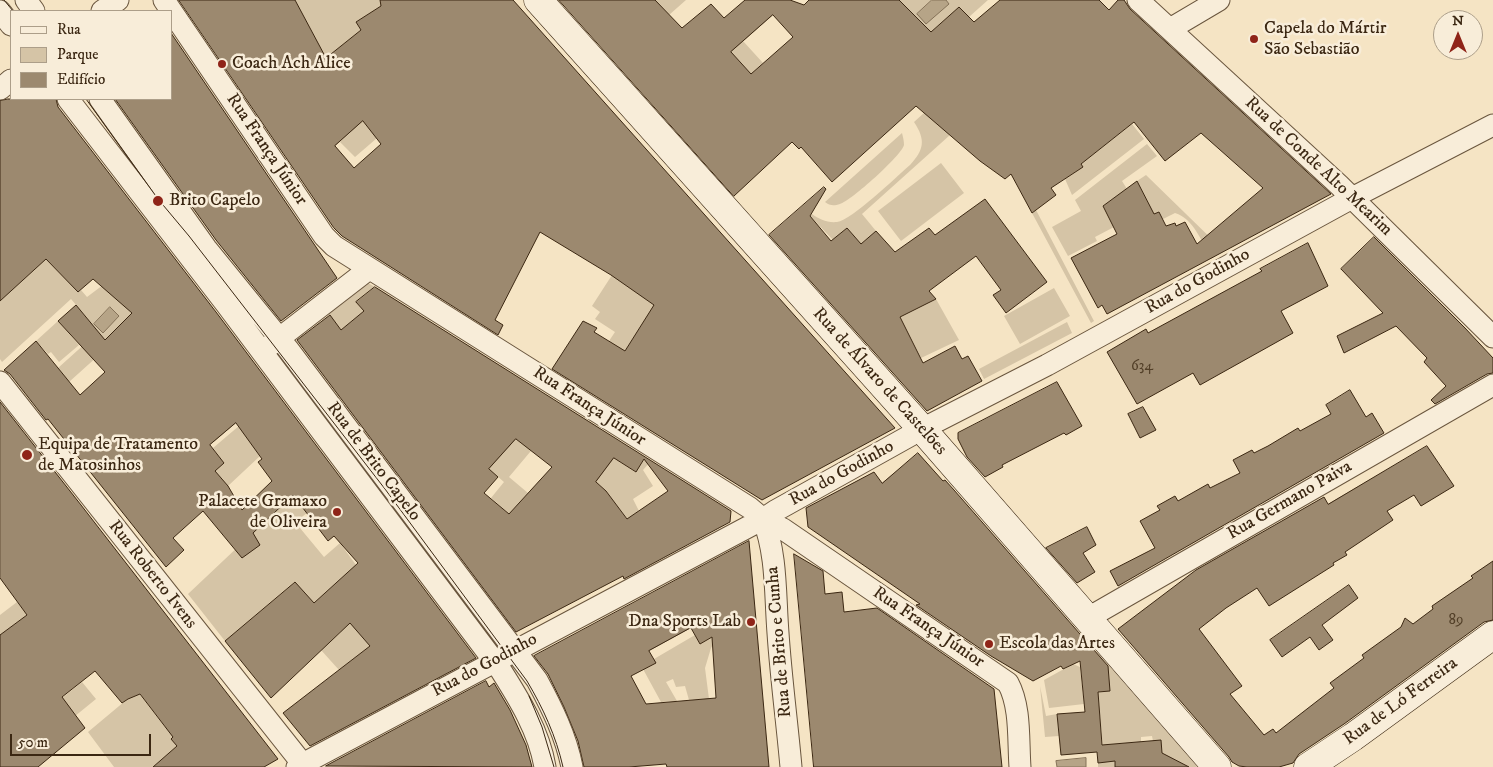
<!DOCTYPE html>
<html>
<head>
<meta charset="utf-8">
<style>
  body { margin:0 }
  #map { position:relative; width:1493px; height:767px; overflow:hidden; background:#f5e4c4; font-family:"IM FELL DW Pica",serif }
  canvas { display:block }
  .legend { position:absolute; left:10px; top:10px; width:162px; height:90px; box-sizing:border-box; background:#f8edd9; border:1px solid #ac9e89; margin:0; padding:6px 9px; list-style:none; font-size:15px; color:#3b2712 }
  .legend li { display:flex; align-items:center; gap:10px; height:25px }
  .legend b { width:25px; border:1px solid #ac9e89 }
  .north { position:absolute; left:1433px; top:10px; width:50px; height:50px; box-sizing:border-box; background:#f8edd9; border:1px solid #ac9e89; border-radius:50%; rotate:0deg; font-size:14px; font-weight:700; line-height:20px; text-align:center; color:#3b2712 }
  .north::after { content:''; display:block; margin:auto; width:18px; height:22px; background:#8f2418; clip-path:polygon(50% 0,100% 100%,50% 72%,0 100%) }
  .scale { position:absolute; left:10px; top:734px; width:141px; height:22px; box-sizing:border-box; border:2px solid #3b2712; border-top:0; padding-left:6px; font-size:15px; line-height:18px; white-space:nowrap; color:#3b2712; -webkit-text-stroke:4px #f8edd9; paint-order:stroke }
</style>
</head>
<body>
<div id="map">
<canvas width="1493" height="767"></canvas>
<ul class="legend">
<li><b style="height:6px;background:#f8edd9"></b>Rua</li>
<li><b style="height:14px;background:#d5c4a6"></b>Parque</li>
<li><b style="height:14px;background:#9c896f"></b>Edifício</li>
</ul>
<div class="north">N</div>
<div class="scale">50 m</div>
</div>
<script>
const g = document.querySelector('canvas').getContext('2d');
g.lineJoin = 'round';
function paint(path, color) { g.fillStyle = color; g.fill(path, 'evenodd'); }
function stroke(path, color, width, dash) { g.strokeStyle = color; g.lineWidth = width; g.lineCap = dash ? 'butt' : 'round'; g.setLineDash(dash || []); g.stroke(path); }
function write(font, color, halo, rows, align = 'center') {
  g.font = font + ' "IM FELL DW Pica",serif'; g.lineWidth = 5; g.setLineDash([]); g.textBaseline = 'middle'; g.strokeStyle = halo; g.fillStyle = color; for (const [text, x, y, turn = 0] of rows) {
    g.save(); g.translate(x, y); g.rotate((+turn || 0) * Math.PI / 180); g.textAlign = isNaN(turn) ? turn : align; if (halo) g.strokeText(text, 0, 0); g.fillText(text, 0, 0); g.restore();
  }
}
const green = new Path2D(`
  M295,0h85l1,6 -25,16 5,8 -35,28z
  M655,0h31l-17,15z
  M899,0h89l-19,17 -10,-10 -50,44z
  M743,41l20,22 -12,11 -20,-22z
  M925,112l25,23 -88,79 14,17 -15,13 -14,-16 -14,12 -23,-24 2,-2c7,5 15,9 25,8 15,-2 59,-45 73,-57 14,-15 16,-25 4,-43z
  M363,121l21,11 -29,25 -15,-15z
  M1132,124l12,15 -72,56 -7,-16 18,-12 -2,-3z
  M902,133c1,4 2,8 2,12 -2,10 -53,56 -64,59 -6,2 -10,2 -15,-2z
  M1147,144l10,12 -35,25 5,8 -24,17 11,21 -19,10 2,4 -29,15 -16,-29 29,-16 -6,-11z
  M941,163l23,30 -63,48 -23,-30z
  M1146,175l78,76 -13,8c-9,-17 -17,-40 -36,-46l-12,6 -30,-8 16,-7 -12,-23z
  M1036,210l58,111 -3,2 -59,-110z
  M46,259l32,33 3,-2 6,7 24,-18 27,29 -40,39 -17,-22 7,-6 -17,-20 -69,63 -2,-3v-58z
  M612,275l57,40 -22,2 -24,37 -16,-10 8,-12 -20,-13 5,-7 -8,-6z
  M368,283l7,4 -19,15 8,9 -23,19 -13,-17z
  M1054,288l16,28 -50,28 -16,-28z
  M936,299l23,41 -38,18 -21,-41z
  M58,321l21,24 -20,17 -8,-10 -3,2 -12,-13z
  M1067,322l5,11 -88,46 -5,-10z
  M88,341l11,14 -30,27 -11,-14z
  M246,420l14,36 -32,30 -13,-15 9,-8 -11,-15z
  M508,435l33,4 -32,38 19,16 -19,21 -18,-16 13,-16 -15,-13 24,-27z
  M624,444l6,4 -10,14 15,10 10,-14 6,3 -8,9 10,16 -20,13 6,12 -6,4 27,41 -3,2 -51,-67 -10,-9z
  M295,493l12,20 -12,9 29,35 16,-14 16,22 -42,38 -20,-21 -69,59 -37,-47z
  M17,602l10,13 -27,20v-20z
  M343,606l12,22 15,18 -31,24 -18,-20 20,-18 -12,-12z
  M719,633l-8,15 -6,20 4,31 -20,1 -4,-14 -9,1 -3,-8 -7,3 11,19 -16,1 -18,-33 11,-10 41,-24 5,9z
  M1097,652l97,109 3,6h-29l-15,-26 -1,-5 -11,1v5l-28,2 2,23h-17v-4l6,-1 -6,-70 12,-1 -22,-38z
  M1073,664l7,3 4,37 -35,4 -5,-28z
  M82,682l14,17 -43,35 -15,-17z
  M1040,686l6,30 11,-2 2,22 -14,1z
  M137,691l28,36 26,-21 -14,40 -24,21h-39l-26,-35z`);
const water = new Path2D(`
  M932,0h14l3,4 -23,20 -9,-10z
  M110,307l9,9 -16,17 -9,-9z
  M1086,758v9h-29l-1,-6z`);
const building = new Path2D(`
  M179,0h116l31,58 35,-28 -5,-8 25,-16 -1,-6h133l382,428 -133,72 -210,-131 31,-48 14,7 -3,4 31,19 29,-46 -43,-30 -71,-43 -45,88 8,5 -5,10 -156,-99 -8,-8zM363,121l18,23 -27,24 -19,-22z
  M559,0h96l27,28 29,-24 13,14 21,-18h45l14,5 5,-5h90l32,32 28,-25 15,15 26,-22h99l10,10 9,-10h6l6,9 201,185 -224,120 -5,-9 -4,3 -27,-50 46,-24 -14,-28 34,-25 17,33 5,-2 7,14 9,-3 1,3 9,-4 12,22 66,-56 -62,-55 -36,28 -31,-39 -53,42 2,3 -32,21 5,7 -24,18 -21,-39 -6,5 -25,-18 -64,-55 -84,76 -31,-35 -2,2 -7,-7 -58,54zM773,15l20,22 -42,37 -20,-22z
  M171,33l166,245 -56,43 -65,-81 -101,-141h56z
  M8,99h48l2,8 158,205 260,346 -166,88 -27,-33 87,-67 -20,-23 -79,75 -46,-57 70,-59 19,21 44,-40 -24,-27 -6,5 -35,-46 -40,38 7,12 -18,13 -39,-47 -30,27 11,12 -18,17 -118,-148 -2,1 -36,-46 -6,-4 32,-29 44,54 25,-23 -47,-51 18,-16 29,35 27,-27 -39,-34 -15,13 -32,-33 -46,42v-200zM236,423l26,36 -4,3 14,19 -30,29 -14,-24 -13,-15 9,-8 -14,-18z
  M824,187l2,2 -16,27 21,25 16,-13 14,16 15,-13 19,21 34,-24 6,7 50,-36 62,83 -41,31 -13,-18 8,-5 -25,-34 -47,35 7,8 -36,18 23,46 32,-17 7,13 6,-3 14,25 -55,30 -158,-176z
  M1374,237l91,91 28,30v15l-6,1 -52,30 -4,-4 15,-14 -22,-24 3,-4 -31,-32 -52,27 -7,-17 46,-23 -42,-44z
  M1308,243l20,43 -47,25 12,22 -93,52 -7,-12 -56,31 -30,-52 39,-23 2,4 114,-62 -2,-2z
  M375,287l356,224 -1,11 -106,57 -1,-3 -107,56 -219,-292 33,-25 11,15 23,-19 -8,-9zM516,439l36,28 -43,47 -25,-21 14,-16 -9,-8zM614,458l22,14 8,-13 24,32 -41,28 -21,-28 -10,-9z
  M1057,382l25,44 -16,9 -2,-2 -62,32 1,2 -18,10 -18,-20 -9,-18v-6z
  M1350,390l16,27 6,-4 12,20 -266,153 -8,-15 45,-23 -15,-27 20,-11 -3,-4 18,-10 3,5 30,-17 2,4 30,-15 -7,-13 19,-10 2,3 14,-7 30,-18 2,3 31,-17 -5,-9z
  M0,402l81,103 197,254 -14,8h-111l24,-21 -6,-7 2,-2 -33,-43 -12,5 -6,4 -27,-32 -33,26 23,31 -47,39h-38v-132l27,-20 -27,-37z
  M1143,407l13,23 -16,8 -12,-24z
  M1427,446l27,40 -33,20 -7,-11 -27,16 6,9 -48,32 2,3 -14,8 1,2 -65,41 -12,-18 -31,20 -27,21 43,57 -12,8 34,41 9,-6 3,4 58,-45 -4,-5 34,-25 -2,-3 39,-28 4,-9 8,6 20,-15 -1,-3 41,-28 -2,-2 22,-15v59l-9,2 -140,102 -45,30 -6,9 -14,4h-32l-8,-1 -7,-4 -3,-5 -111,-128 78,-59 128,-73 4,7z
  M918,453l25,28 2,-1 9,10 154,176 2,25 -12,1 4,53 59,-5 1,13 27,14h-74v-6l-17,2 -1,-11 -36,3 -4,-41 28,-2 -5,-51 -17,8 -2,-3 -28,15 -42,-25 -75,-51 4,-1 -112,-77 -2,-19 68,-36 8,11z
  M1087,527l9,18 -13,8 12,19 -18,11 -31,-35z
  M749,541l20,226h-102l-1,-3 -37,3h-45l-6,-26 -14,-34 -16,-33 -14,-18zM691,628l9,16 12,-7 4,61 -70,6 -15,-28 25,-13 -7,-12z
  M794,554l29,17 2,23 17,-2 2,20 33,-4 117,81 8,78h-188z
  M1349,585l9,13 -36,27 11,15 -14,10 -9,-13 -28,20 -12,-17z
  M486,681l3,6 5,-4 16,27 16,35 6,22 -206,-1z`);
const street = new Path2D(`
  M26,0l8,11
  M164,0l160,236 10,10 416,262 13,11 20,10 225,154c13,24 10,57 12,84
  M1138,0l201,185 154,152
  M0,11l11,14
  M102,11l16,-11
  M1170,29l49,-29
  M0,89l11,-9
  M68,99l158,205 274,365c19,30 39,62 45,98
  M100,99l106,149 82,101 249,331c15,28 29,56 35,87
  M268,347l101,-78
  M0,382l305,385
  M763,519c14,35 12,76 15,114 3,45 9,89 13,134
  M1088,618l405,-233
  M297,767l466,-248 12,-8 147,-82 125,-64 305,-167 141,-73`);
const secondary = new Path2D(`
  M538,0l384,429 295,338
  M1308,767l45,-30 140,-102`);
const tram = new Path2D(`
  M4,0l9,11
  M86,99l72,100 31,37 196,253 142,192c16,27 29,55 36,86
  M529,696l13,31 12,40`);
const markers = [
  [1254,39,5,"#8f2418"],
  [222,64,5,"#8f2418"],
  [158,201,6,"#8f2418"],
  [27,455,6,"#8f2418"],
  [337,512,5,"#8f2418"],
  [751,622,5,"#8f2418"],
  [989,644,5,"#8f2418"]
];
const numberNames = [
  ["634",1142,367],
  ["89",1456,621]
];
const poiNames = [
  ["Capela do Mártir",1264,29],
  ["São Sebastião",1264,50],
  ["Coach Ach Alice",232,64],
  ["Brito Capelo",169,201],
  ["Equipa de Tratamento",38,445],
  ["de Matosinhos",38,466],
  ["Palacete Gramaxo",327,502,"right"],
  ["de Oliveira",327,523,"right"],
  ["Dna Sports Lab",741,622,"right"],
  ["Escola das Artes",999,644]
];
const streetNames = [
  ["Rua França Júnior",266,150,56],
  ["Rua de Conde Alto Mearim",1318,167,43],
  ["Rua do Godinho",1198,282,-29],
  ["Rua de Álvaro de Castelões",879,382,48],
  ["Rua França Júnior",589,407,33],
  ["Rua de Brito Capelo",373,462,53],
  ["Rua do Godinho",842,474,-29],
  ["Rua Germano Paiva",1290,501,-30],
  ["Rua Roberto Ivens",152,575,52],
  ["Rua França Júnior",928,628,34],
  ["Rua de Brito e Cunha",780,642,-95],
  ["Rua do Godinho",485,666,-28],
  ["Rua de Ló Ferreira",1401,702,-36]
];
paint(green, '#d5c4a6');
paint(water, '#b6a487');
stroke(water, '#857258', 1);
paint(building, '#9c896f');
stroke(building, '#3b2712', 1);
stroke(street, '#6a563e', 23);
stroke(secondary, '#3b2712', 29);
stroke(street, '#f8edd9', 21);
stroke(secondary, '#f8edd9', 28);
stroke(tram, '#3b2712', 1);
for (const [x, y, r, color] of markers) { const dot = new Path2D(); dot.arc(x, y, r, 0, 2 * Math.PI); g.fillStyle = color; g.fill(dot); stroke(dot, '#f8edd9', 2); }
write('15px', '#534029', null, numberNames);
write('18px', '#3b2712', '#f8edd9', poiNames, 'left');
write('18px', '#3b2712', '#f8edd9', streetNames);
</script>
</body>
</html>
